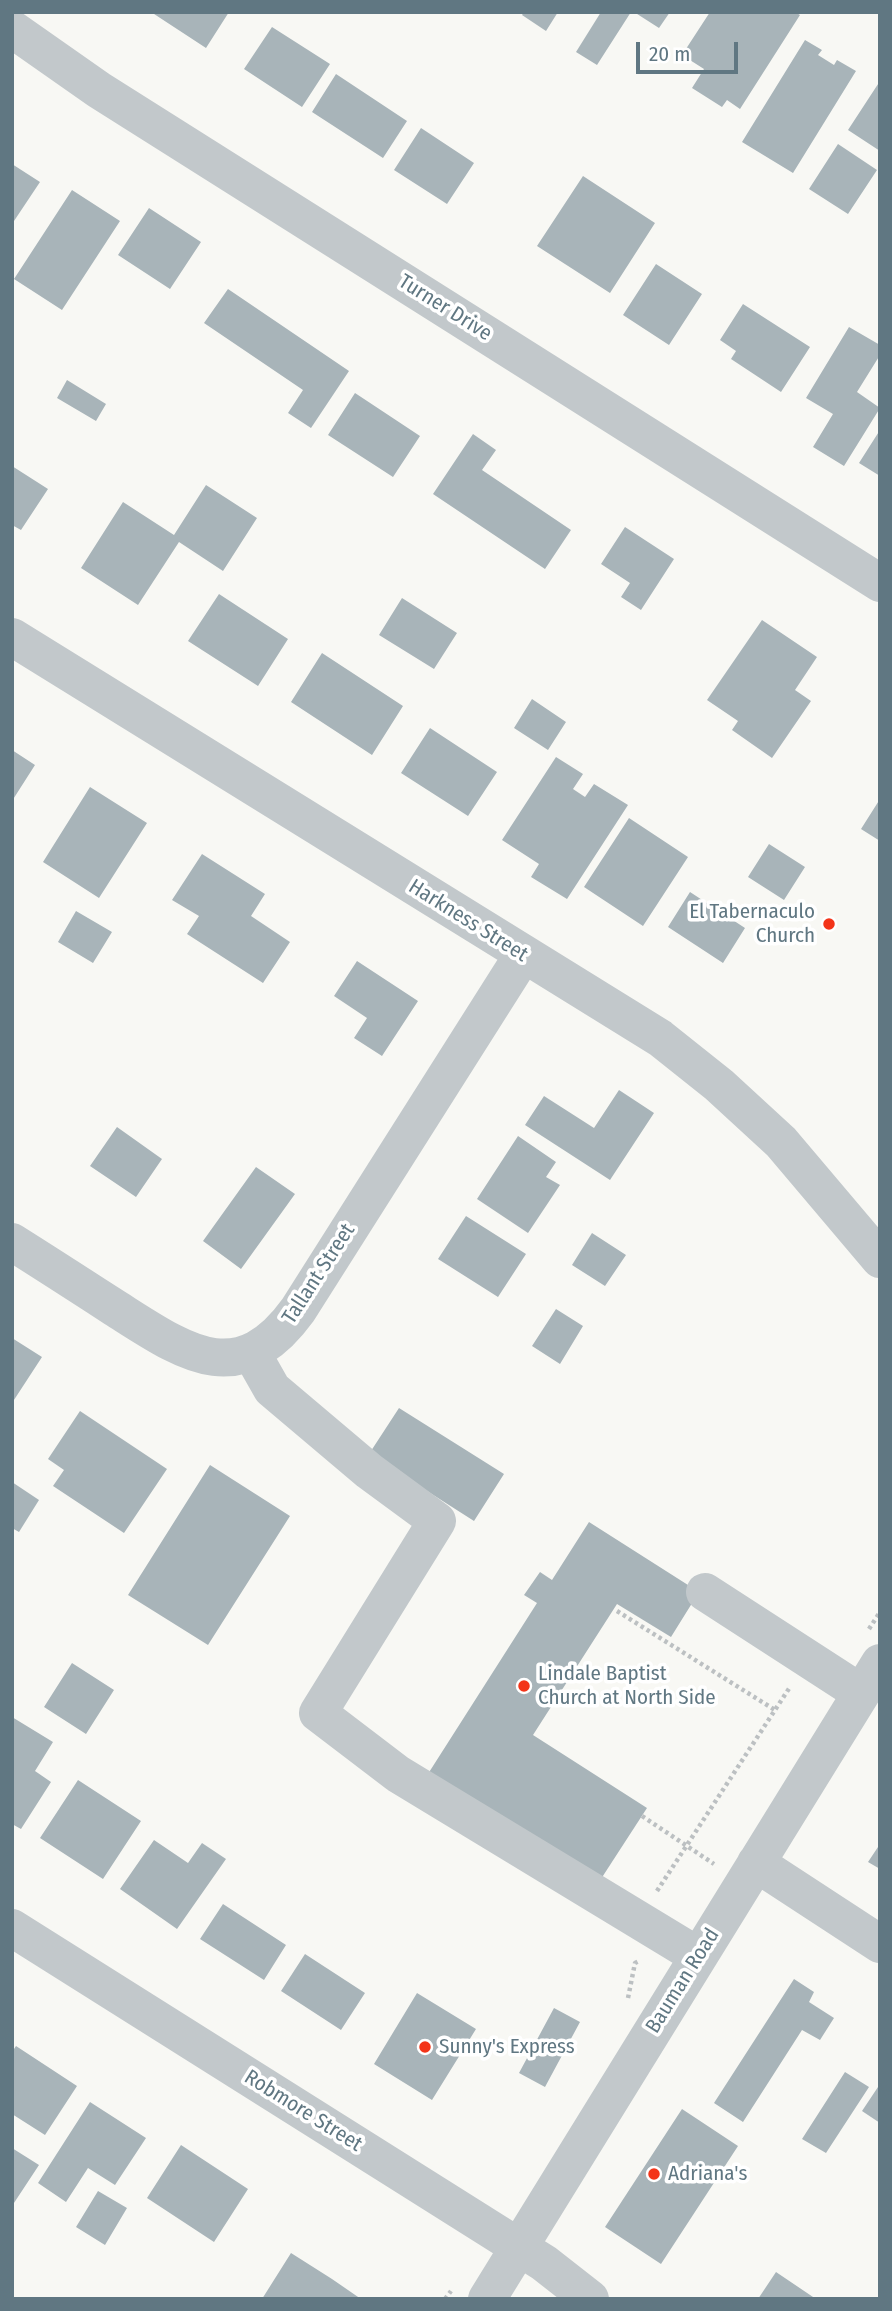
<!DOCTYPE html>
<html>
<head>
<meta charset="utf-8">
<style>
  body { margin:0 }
  #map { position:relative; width:892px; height:2311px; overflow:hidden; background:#f8f8f4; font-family:"Fira Sans Condensed",sans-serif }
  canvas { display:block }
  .frame { position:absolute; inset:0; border:14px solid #607782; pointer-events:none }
  .scale { position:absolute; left:636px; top:42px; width:102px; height:32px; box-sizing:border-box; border:4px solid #607782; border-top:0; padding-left:9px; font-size:21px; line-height:24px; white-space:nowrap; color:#607782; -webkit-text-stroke:5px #fff; paint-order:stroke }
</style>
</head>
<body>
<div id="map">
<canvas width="892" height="2311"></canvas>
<div class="frame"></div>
<div class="scale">20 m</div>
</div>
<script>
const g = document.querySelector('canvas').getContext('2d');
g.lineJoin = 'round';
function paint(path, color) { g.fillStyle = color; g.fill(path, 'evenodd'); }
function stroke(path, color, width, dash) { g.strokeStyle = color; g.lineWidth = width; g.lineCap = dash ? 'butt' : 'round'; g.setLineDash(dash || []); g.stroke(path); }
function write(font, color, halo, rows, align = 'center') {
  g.font = font + ' "Fira Sans Condensed",sans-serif'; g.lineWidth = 7; g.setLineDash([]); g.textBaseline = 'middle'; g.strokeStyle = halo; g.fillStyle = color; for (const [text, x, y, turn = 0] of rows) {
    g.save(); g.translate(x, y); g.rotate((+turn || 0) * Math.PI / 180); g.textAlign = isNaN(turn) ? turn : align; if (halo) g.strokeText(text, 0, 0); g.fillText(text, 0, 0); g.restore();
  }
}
const building = new Path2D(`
  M151,12h78l-23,36z
  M524,12h34l-12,19 -24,-16z
  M601,12h30l-34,53 -21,-13z
  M634,12h36l-11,16z
  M710,12h85l5,3 -60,94 -13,-9 -5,7 -30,-19 12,-19 -22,-14z
  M272,27l58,37 -28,43 -58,-38z
  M805,40l17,10 -4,5 16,10 3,-5 19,11 -63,102 -51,-31z
  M336,74l71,47 -24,37 -71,-46z
  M880,81v70l-32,-21z
  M421,128l53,35 -27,41 -53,-34z
  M838,144l39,26 -29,44 -39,-25z
  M12,164l28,18 -28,42z
  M583,176l72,47 -45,70 -73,-47z
  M72,190l48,31 -58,89 -48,-31z
  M149,208l52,34 -31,47 -52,-34z
  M656,264l46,30 -33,51 -46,-30z
  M228,289l121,82 -38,57 -23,-15 15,-23 -99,-67z
  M743,304l67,43 -29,45 -50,-33 5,-8 -16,-11z
  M849,327l31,18v10l-23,37 23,16 -36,58 -31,-19 20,-33 -27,-16z
  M67,380l39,24 -10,17 -39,-23z
  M355,393l65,43 -27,41 -65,-42z
  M880,430v46l-21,-13z
  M473,434l23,16 -14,20 89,60 -26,39 -112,-75z
  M12,466l36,23 -27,41 -9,-5z
  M206,485l51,33 -34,53 -44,-29 -41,63 -57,-37 42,-66 51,33z
  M625,527l49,32 -33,51 -20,-13 9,-14 -29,-19z
  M219,594l69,45 -30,47 -70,-45z
  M402,598l55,35 -23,36 -55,-34z
  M762,620l55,37 -22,33 16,11 -39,57 -40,-28 6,-9 -31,-21z
  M322,653l81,53 -31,49 -81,-53z
  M532,699l34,23 -18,28 -34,-22z
  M430,728l67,44 -29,44 -67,-43z
  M12,750l23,15 -23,36z
  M556,757l27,17 -10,15 12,8 9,-13 34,21 -61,94 -36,-22 8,-13 -37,-24z
  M90,787l57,36 -48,75 -56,-36z
  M880,799v42l-19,-12z
  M629,818l59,39 -45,69 -59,-39z
  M769,844l36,23 -21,33 -36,-23z
  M202,854l63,40 -14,22 39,26 -27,41 -76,-49 12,-18 -27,-16z
  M690,892l55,36 -22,35 -55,-36z
  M76,911l36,21 -19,31 -35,-21z
  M357,961l61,40 -36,55 -28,-18 13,-20 -33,-22z
  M619,1090l35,23 -44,67 -85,-55 19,-29 50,32z
  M117,1127l45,32 -26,38 -46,-31z
  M518,1136l38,26 -10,15 14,8 -32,48 -51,-34z
  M256,1167l39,27 -54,75 -38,-28z
  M466,1216l60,38 -28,43 -60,-38z
  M592,1233l34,22 -21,31 -33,-21z
  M556,1309l27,17 -23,38 -28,-18z
  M12,1338l30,19 -30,46z
  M399,1408l105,66 -30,47 -105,-67z
  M80,1411l87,58 -43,64 -71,-47 11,-16 -16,-11z
  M210,1465l80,51 -82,129 -80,-50z
  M12,1482l27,18 -20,32 -7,-4z
  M589,1522l110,70 -28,45 -54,-33 -84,131 114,73 -48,74 -173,-105 111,-174 -13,-8 16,-23 12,8z
  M72,1663l42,27 -28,44 -42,-27z
  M12,1717l41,25 -18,29 16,11 -30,47 -9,-5z
  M78,1780l63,41 -38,58 -63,-41z
  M154,1840l34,23 14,-20 24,16 -49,70 -57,-40z
  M880,1844v25l-12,-7z
  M223,1904l63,41 -22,35 -64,-41z
  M305,1954l60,39 -24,37 -60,-39z
  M794,1979l20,13 -5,10 25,16 -14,22 -18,-10 -59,92 -29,-19z
  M417,1993l59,36 -44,71 -58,-36z
  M554,2008l26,14 -35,65 -26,-14z
  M16,2046l61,40 -32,49 -33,-21v-62z
  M845,2072l24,15 -43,66 -24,-14z
  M880,2084v39l-18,-12z
  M90,2102l56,36 -31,47 -27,-17 -22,34 -28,-19z
  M682,2109l56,37 -77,118 -56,-37z
  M181,2145l67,44 -34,53 -67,-44z
  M12,2148l27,17 -27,41z
  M98,2191l29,17 -22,37 -29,-18z
  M291,2253l41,26 29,20h-99z
  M776,2272l40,27h-58z`);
const path = new Path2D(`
  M617,1611l158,99
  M869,1629l11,-17
  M642,1816l72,48
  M657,1891l133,-204
  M628,1998l7,-35 4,-2
  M445,2299l6,-8`);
const minor = new Path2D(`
  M12,29l87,61 781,493
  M12,637l648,401 59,47 62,57 99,117
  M12,1242c35,22 69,44 103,66 68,43 123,85 183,2l225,-355
  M251,1352l21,37 97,82 68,50 -119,192 80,61 300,182
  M705,1592l156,101
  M756,1863l124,81
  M12,1928l532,335 46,36
  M487,2299l393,-636`);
const markers = [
  [829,924,7,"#f33419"],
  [524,1686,7,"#f33419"],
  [425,2047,7,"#f33419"],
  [654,2174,7,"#f33419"]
];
const streetNames = [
  ["Turner Drive",445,308,32],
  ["Harkness Street",468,921,32],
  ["Tallant Street",319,1274,-57],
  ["Bauman Road",683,1981,-58],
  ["Robmore Street",303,2111,32]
];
const poiNames = [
  ["El Tabernaculo",815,912,"right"],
  ["Church",815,936,"right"],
  ["Lindale Baptist",538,1674],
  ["Church at North Side",538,1698],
  ["Sunny's Express",439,2047],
  ["Adriana's",668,2174]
];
paint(building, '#a8b4b9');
stroke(path, '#bcc0c2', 4.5, [3.5, 3.5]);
stroke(minor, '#c2c8cb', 38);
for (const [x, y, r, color] of markers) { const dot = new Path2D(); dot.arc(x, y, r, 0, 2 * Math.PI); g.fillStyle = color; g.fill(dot); stroke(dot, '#fff', 2.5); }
write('21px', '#607782', '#fff', streetNames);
write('21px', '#607782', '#fff', poiNames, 'left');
</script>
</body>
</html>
